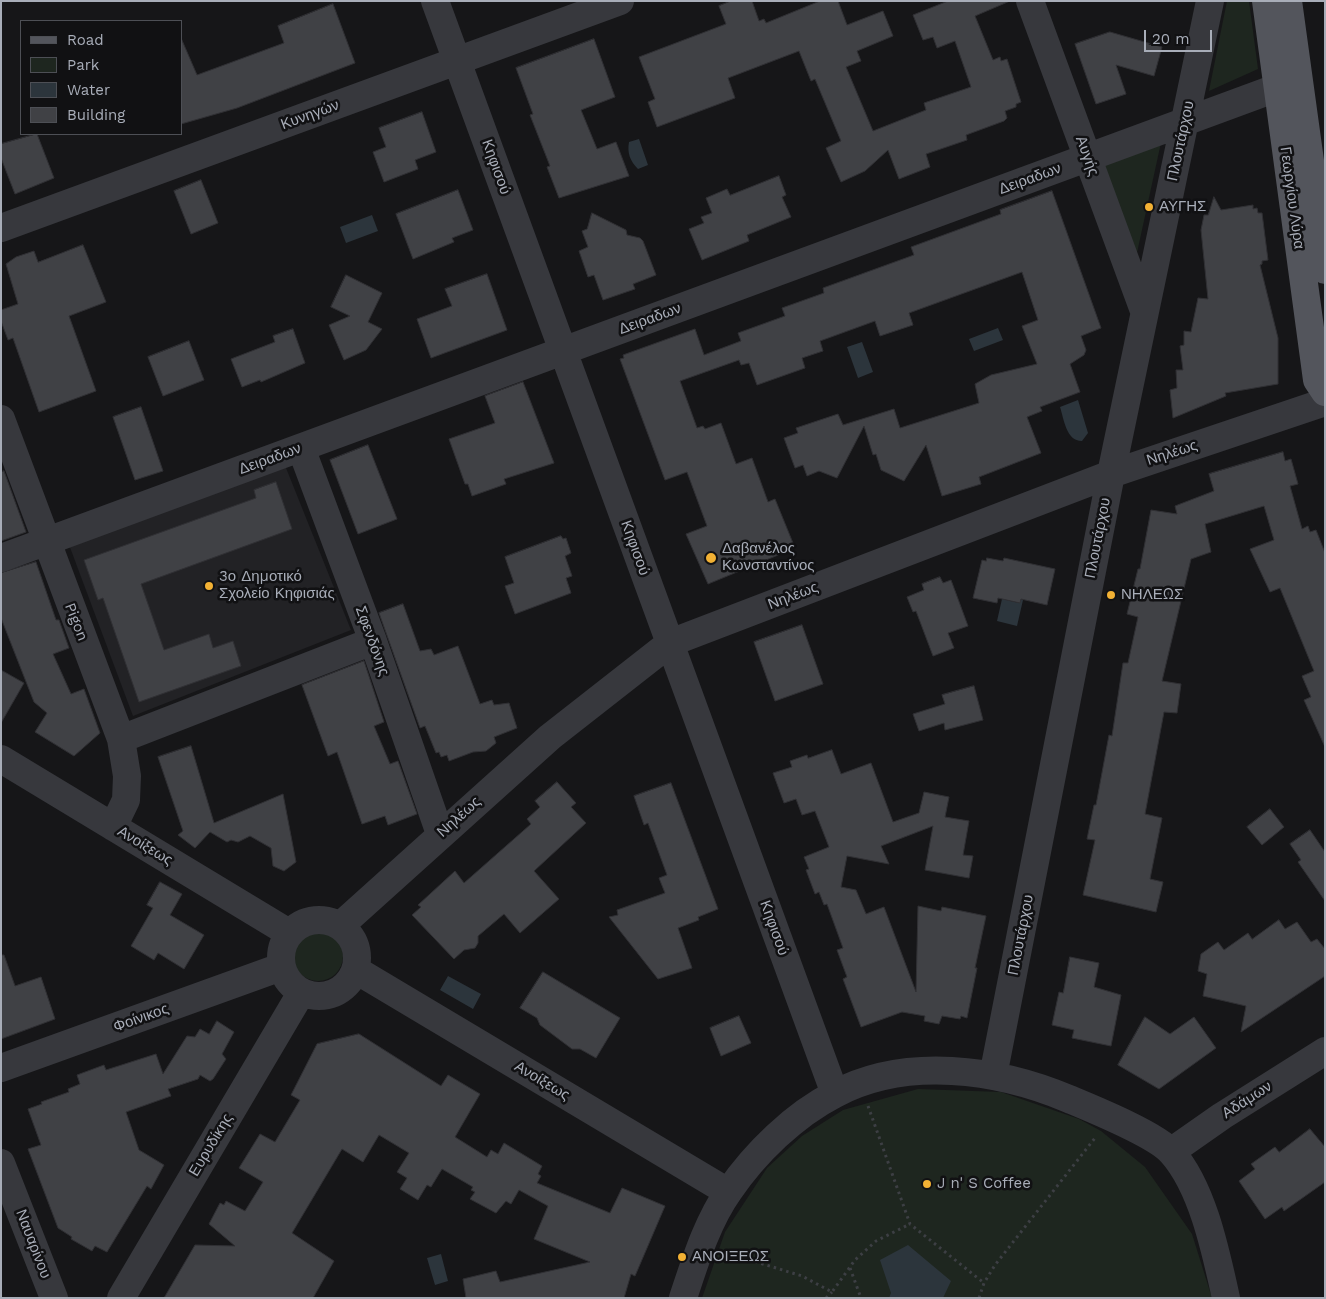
<!DOCTYPE html>
<html>
<head>
<meta charset="utf-8">
<style>
  body { margin:0 }
  #map { position:relative; width:1326px; height:1299px; overflow:hidden; background:#161618; font-family:"Work Sans",sans-serif }
  canvas { display:block }
  .frame { position:absolute; inset:0; border:2px solid #a8adb8; pointer-events:none }
  .legend { position:absolute; left:20px; top:20px; width:162px; height:115px; box-sizing:border-box; background:#111113; border:1px solid #4d4f55; margin:0; padding:6px 9px; list-style:none; font-size:15px; color:#a8adb8 }
  .legend li { display:flex; align-items:center; gap:10px; height:25px }
  .legend b { width:25px; border:1px solid #4d4f55 }
  .scale { position:absolute; left:1144px; top:30px; width:68px; height:22px; box-sizing:border-box; border:2px solid #a8adb8; border-top:0; padding-left:6px; font-size:15px; line-height:18px; white-space:nowrap; color:#a8adb8; -webkit-text-stroke:4px #111113; paint-order:stroke }
</style>
</head>
<body>
<div id="map">
<canvas width="1326" height="1299"></canvas>
<div class="frame"></div>
<ul class="legend">
<li><b style="height:6px;background:#53555c"></b>Road</li>
<li><b style="height:14px;background:#1e261f"></b>Park</li>
<li><b style="height:14px;background:#2c353c"></b>Water</li>
<li><b style="height:14px;background:#404145"></b>Building</li>
</ul>
<div class="scale">20 m</div>
</div>
<script>
const g = document.querySelector('canvas').getContext('2d');
g.lineJoin = 'round';
function paint(path, color) { g.fillStyle = color; g.fill(path, 'evenodd'); }
function stroke(path, color, width, dash) { g.strokeStyle = color; g.lineWidth = width; g.lineCap = dash ? 'butt' : 'round'; g.setLineDash(dash || []); g.stroke(path); }
function write(font, color, halo, rows, align = 'center') {
  g.font = font + ' "Work Sans",sans-serif'; g.lineWidth = 5; g.setLineDash([]); g.textBaseline = 'middle'; g.strokeStyle = halo; g.fillStyle = color; for (const [text, x, y, turn = 0] of rows) {
    g.save(); g.translate(x, y); g.rotate((+turn || 0) * Math.PI / 180); g.textAlign = isNaN(turn) ? turn : align; if (halo) g.strokeText(text, 0, 0); g.fillText(text, 0, 0); g.restore();
  }
}
const built = new Path2D(`
  M284,463l67,167 -218,86 -65,-174z`);
const green = new Path2D(`
  M1227,1h22l9,68 -49,22z
  M1162,138l-27,124 -44,-102z
  M293 956a25 25 0 1 1 50 0a25 25 0 1 1-50 0Z
  M918,1089l83,3 78,27 22,12 44,36 47,67 20,64h-510l23,-66 42,-64 35,-32 41,-26z`);
const water = new Path2D(`
  M639,139l9,26 -10,4c-8,-8 -11,-16 -9,-27z
  M372,215l6,16 -32,12 -6,-16z
  M998,328l5,12 -29,11 -5,-12z
  M862,342l11,30 -15,6 -11,-31z
  M1078,400l10,33 -6,8c-16,0 -18,-22 -22,-34z
  M1002,599l17,4 2,-4 2,1 -6,26 -20,-5z
  M448,976l33,18 -8,15 -33,-19z
  M908,1245l43,36 -8,17h-54l2,-5 -11,-33z
  M441,1254l7,27 -13,4 -8,-27z`);
const building = new Path2D(`
  M731,1h21l7,20 5,-2 2,4 54,-22h18l9,24 36,-14 10,25 -36,15 4,10 -15,6 27,64 53,-21 -2,-7 47,-16 -16,-46 -18,7 -4,-11 -10,3 -10,-25 35,-14h62l-35,15 18,44 7,-3 1,4 6,-2 14,43 -5,2v3l-11,4 2,7 -3,3 -38,14 1,5 -41,14 4,13 -31,12 -11,-29 -23,21 -24,11 -15,-34 15,-7 -26,-62 -4,2 -12,-30 -71,27 7,20 -78,29 -9,-25 7,-3 -16,-42 87,-33 -7,-18z
  M333,4l22,59 -118,45 -56,16v-86l16,37 87,-32 -6,-17z
  M1110,32l52,15 -8,29 -38,-11 10,29 -30,10 -21,-60z
  M594,39l21,58 -34,13 16,39 19,-7 13,34 -70,22 -12,-31 3,-1 -20,-51 3,-1 -17,-46z
  M422,112l14,40 -21,8 3,9 -34,13 -11,-30 13,-5 -7,-19z
  M37,134l17,44 -39,16 -14,-36v-14z
  M779,176l7,19 -4,2 9,20 -44,18 2,6 -47,19 -13,-31 15,-6 -3,-6 11,-4 -6,-15 21,-9 3,6z
  M201,180l17,43 -27,11 -17,-43z
  M458,190l15,40 -21,8 2,4 -41,17 -17,-45z
  M1052,191l49,137 -20,8 5,14 -2,5 -14,9 10,28 -40,15 2,4 -15,6 14,36 -62,24 2,7 -39,12 -16,-51 -22,36 -23,-11 -5,-16 -3,1 -9,-29 -27,52 -18,-7 -12,5 -4,-11 -8,3 -11,-30 14,-5 -2,-5 42,-14 5,11 51,-16 6,19 79,-25 -4,-19 16,-9 46,-11 -15,-38 16,-6 -16,-48 -113,41 4,12 -33,11 -5,-15 -55,20 3,10 -21,7 3,10 -48,17 -8,-22 -8,2 -2,-5 -59,21 17,47 6,-2 2,3 16,-6 15,41 16,-6 16,44 7,-3 20,49 -87,36 -22,-50 21,-8 -20,-54 -22,8 -45,-121 4,-1 -1,-3 72,-26 9,26 37,-14 -3,-8 47,-17 -3,-8 42,-15 -1,-5 91,-33 -3,-8 90,-33 -1,-4z
  M1214,197l7,13 32,-5v4l4,-1 1,5h4l6,47 -6,1v3l-2,1 18,73v46l-53,9 1,3 -53,22 -3,-28 7,-2 -1,-18h7l-3,-24 4,-1v-14l7,1 7,-34 10,1 -7,-69 3,-15h4z
  M592,213l34,17 1,5 13,3 3,3 13,34 -23,9 2,5 -32,11 -9,-25 -6,2 -9,-26 9,-4 -6,-16 5,-2z
  M83,245l23,57 -37,14 27,75 -57,21 -26,-74 -5,2 -7,-19v-11l17,-6 -12,-40 10,-7 18,-6 4,11z
  M487,274l20,56 -76,28 -14,-39 35,-13 -7,-17z
  M346,275l36,18 -14,29 14,7 -16,21 -22,10 -15,-35 21,-9 -19,-9z
  M293,329l12,34 -44,19 -1,-2 -18,7 -11,-28 44,-17 -2,-6z
  M189,341l15,39 -41,16 -15,-39z
  M523,382l31,81 -50,16 2,5 -34,12 -4,-12h-3l-16,-45 46,-16 -10,-27z
  M141,407l22,64 -28,9 -22,-63z
  M368,445l29,74 -39,15 -28,-74z
  M1283,452l2,9 6,-2 7,25 -8,2 12,43 6,-3 2,6 6,-2 9,23v194l-21,-47 7,-3 -9,-21 12,-5 -34,-83 -10,4 -20,-43 24,-9 -10,-34 -59,18 6,28 -20,7 -29,122 19,3 -4,29 -13,-1 -19,102 17,4 -12,61 13,3 -7,30 -73,-17 12,-55 -8,-1 7,-34h2l13,-70 3,1 11,-73h5l10,-46 -11,-3 11,-45h2l11,-59 26,4 -2,-8 39,-15 -5,-17z
  M4,471l22,61 -25,9v-69z
  M276,482l16,47 -151,55 23,66 45,-16 4,14 20,-7 8,25 -102,36 -36,-104 -5,2 -14,-40 172,-62 -2,-8z
  M561,536l2,3 3,-1 5,15 -6,3 7,20 -6,2 5,15 -56,21 -10,-28 9,-3 -9,-26z
  M987,558l16,3 1,-3 51,11 -8,36 -26,-6 -1,4 -22,-5 -1,5 -24,-5 9,-38 4,1z
  M36,562l20,58h3l10,28 -16,6 18,40 13,-5 16,44 -26,23 -39,-24 12,-19 -13,-11 -33,-84v-45z
  M940,577l3,6 8,-3 17,46 -20,7 6,15 -21,8 -17,-45 -3,1 -6,-15 17,-7 -2,-6z
  M403,604l17,47 11,-2 3,6 24,-9 22,58 12,-4 2,5 15,-2 8,25 -23,9 2,6 -10,8 -13,1 -24,9 -2,-6 -6,2 -2,-5 -3,1 -11,-27 -5,2 -41,-115z
  M802,625l21,59 -48,17 -21,-59z
  M364,661l20,61 -10,4 16,38 8,-3 19,53 -29,11 -3,-9 -23,8 -25,-72 -9,4 -26,-71z
  M1,670l23,13 -23,40z
  M974,686l9,34 -38,10 -1,-7 -25,8 -6,-17 32,-10 -3,-9z
  M191,746l23,77 69,-29 13,68 -12,9 -11,-5 -2,-18 -21,-12 -12,6 -7,-2 -4,2 -17,-10 -15,16 -17,-13 5,-4 -25,-74z
  M832,750l9,24 30,-11 22,59 26,-9 5,-21 25,5 -4,20 24,4 -6,34 10,1 -4,22 -44,-8 8,-44 -52,20 8,18 -42,-8 -6,31 15,3 10,24 18,-7 32,85 2,-86 23,5 1,-4 44,9 -11,52h2l-10,50 -6,-2 -1,3 -18,-3 -3,8 -15,-3 1,-5 -23,-4 -41,15 -18,-48 4,-2 -10,-27 6,-2 -16,-44 -3,1 -5,-13 -4,2 -9,-24 3,-1 -5,-12 25,-10 -14,-36 -13,4 -6,-16 -12,4 -11,-30 19,-6 -2,-6 17,-6 1,3z
  M557,782l19,21 -5,4 15,16 -52,48 25,28 -39,34 -16,-19 -26,22v7l-3,5 -11,2 -10,9 -42,-44 9,-8 -3,-2 37,-34 9,12 67,-59 -4,-5 13,-12 -5,-6z
  M671,783l47,126 -20,8 1,3 -21,8 14,40 -34,11 -49,-62 9,-2 -1,-5 48,-17 -6,-15 8,-3 -19,-52 -4,2 -10,-29z
  M1270,809l14,18 -22,18 -15,-18z
  M1310,830l15,22v49l-27,-39 3,-2 -11,-16z
  M160,882l22,12 -12,21 34,20 -20,34 -26,-16 -4,7 -23,-14 22,-38 -6,-3z
  M1279,920l6,9 12,-7 14,20 6,-3 8,10v27l-84,56 5,-26 -43,-10 4,-22 -9,-3 3,-17 17,-12 6,8 24,-17 4,6z
  M1,955h3l11,31 26,-9 14,42 -54,20z
  M1070,957l29,6 -5,24 27,8 -10,51 -39,-8 2,-8 -22,-5 7,-33 4,1z
  M543,972l77,46 -24,40 -16,-9h-8l-32,-24 -3,-7 -17,-10z
  M739,1016l12,27 -30,13 -11,-28z
  M1145,1017l25,17 24,-17 22,31 -57,41 -41,-24z
  M217,1021l17,11 -12,22 4,5 -13,20 -3,2 -10,-6 -2,4 -30,10 3,7 -45,16 13,38 25,15 -13,24 -4,-3 -40,66 -12,-6 -3,5 -21,-12 1,-2 -14,-9 -30,-79 13,-4 -13,-36 14,-5 -1,-2 28,-10 -1,-3 12,-5 -3,-9 27,-10 2,5 50,-16 7,20 24,-38 8,1 5,-8 9,5z
  M359,1034l82,52 7,-11 32,19 -25,43 32,20 4,-7 7,4 6,-11 38,23 -4,8 3,2 -4,7 73,30 12,-25 43,18 -30,70 -4,-2 -7,24h-158l-3,-19 33,-8 4,11 90,-20 -56,-23 14,-33 -29,-16 -8,14 -5,-3 -10,12 -26,-14 5,-7 -4,-2 2,-3 -31,-18 -11,18 -4,-2 -9,15 -18,-11 7,-11 -10,-6 12,-19 -30,-18 -16,27 -21,-13 -50,84 42,28 -21,37h-149l31,-53 40,1 -26,-22 11,-21 4,2 2,-4 19,10 18,-29 -24,-14 21,-34 15,8 25,-42 -9,-5 26,-51z
  M1310,1129l15,18v35l-41,29 -2,-4 -17,12 -26,-38 16,-12 -4,-5 24,-17 4,5z`);
const path = new Path2D(`
  M868,1106l42,118 74,59
  M724,1252l78,24 30,16 23,-32 21,-19 34,-17
  M850,1268l11,30
  M826,1298l6,-6
  M979,1298l5,-15 11,-18 100,-127`);
const minor = new Path2D(`
  M435,1l400,1093
  M1030,1l114,310
  M1,228l619,-227
  M1,419l120,320 6,37 -1,24 -13,27
  M301,448l72,193 67,193
  M1,558l1297,-478
  M121,739l252,-98
  M1,759l288,174
  M281 958a38 38 0 1 1 76 0a38 38 0 1 1-76 0Z
  M340,926l210,-189 120,-94 441,-169 214,-72
  M356,970l372,222
  M1,1068l280,-101
  M993,1076l118,-602 99,-473
  M1172,1151l50,-35 103,-65
  M1,1163l53,135
  M121,1298l180,-305
  M683,1298c12,-36 24,-76 46,-107 26,-38 65,-76 106,-97 71,-38 163,-25 234,5 24,10 88,36 103,54 31,35 44,100 54,145`);
const major = new Path2D(`
  M1266,1l51,379 8,12
  M1288,1l37,269`);
const markers = [
  [1149,207,5,"#f2b134"],
  [711,558,6,"#f2b134"],
  [209,586,5,"#f2b134"],
  [1111,595,5,"#f2b134"],
  [927,1184,5,"#f2b134"],
  [682,1257,5,"#f2b134"]
];
const streetNames = [
  ["Κυνηγών",310,115,-20],
  ["Πλουτάρχου",1181,141,-78],
  ["Αυγής",1087,156,70],
  ["Κηφισού",496,167,70],
  ["Δειραδων",1030,179,-20],
  ["Γεωργίου Λύρα",1292,198,82],
  ["Δειραδων",650,319,-20],
  ["Νηλέως",1172,453,-18],
  ["Δειραδων",270,459,-20],
  ["Πλουτάρχου",1098,538,-79],
  ["Κηφισού",635,548,70],
  ["Νηλέως",793,596,-21],
  ["Pigon",76,622,69],
  ["Σφενδόνης",372,641,70],
  ["Νηλέως",459,817,-42],
  ["Ανοίξεως",145,846,31],
  ["Κηφισού",774,928,70],
  ["Πλουτάρχου",1021,935,-79],
  ["Φοίνικος",141,1018,-20],
  ["Ανοίξεως",542,1081,31],
  ["Αδάμων",1247,1100,-33],
  ["Ευρυδίκης",211,1145,-59],
  ["Ναυαρίνου",33,1244,69]
];
const poiNames = [
  ["ΑΥΓΗΣ",1159,207],
  ["Δαβανέλος",722,549],
  ["Κωνσταντίνος",722,566],
  ["3ο Δημοτικό",219,577],
  ["Σχολείο Κηφισιάς",219,594],
  ["ΝΗΛΕΩΣ",1121,595],
  ["J n' S Coffee",937,1184],
  ["ΑΝΟΙΞΕΩΣ",692,1257]
];
paint(built, '#222225');
paint(green, '#1e261f');
paint(water, '#2c353c');
paint(building, '#404145');
stroke(building, '#303034', 1);
stroke(path, '#3d3f44', 3, [2.5, 4]);
stroke(minor, '#37383d', 28);
stroke(major, '#53555c', 28);
for (const [x, y, r, color] of markers) { const dot = new Path2D(); dot.arc(x, y, r, 0, 2 * Math.PI); g.fillStyle = color; g.fill(dot); stroke(dot, '#111113', 2); }
write('15px', '#a8adb8', '#111113', streetNames);
write('15px', '#a8adb8', '#111113', poiNames, 'left');
</script>
</body>
</html>
